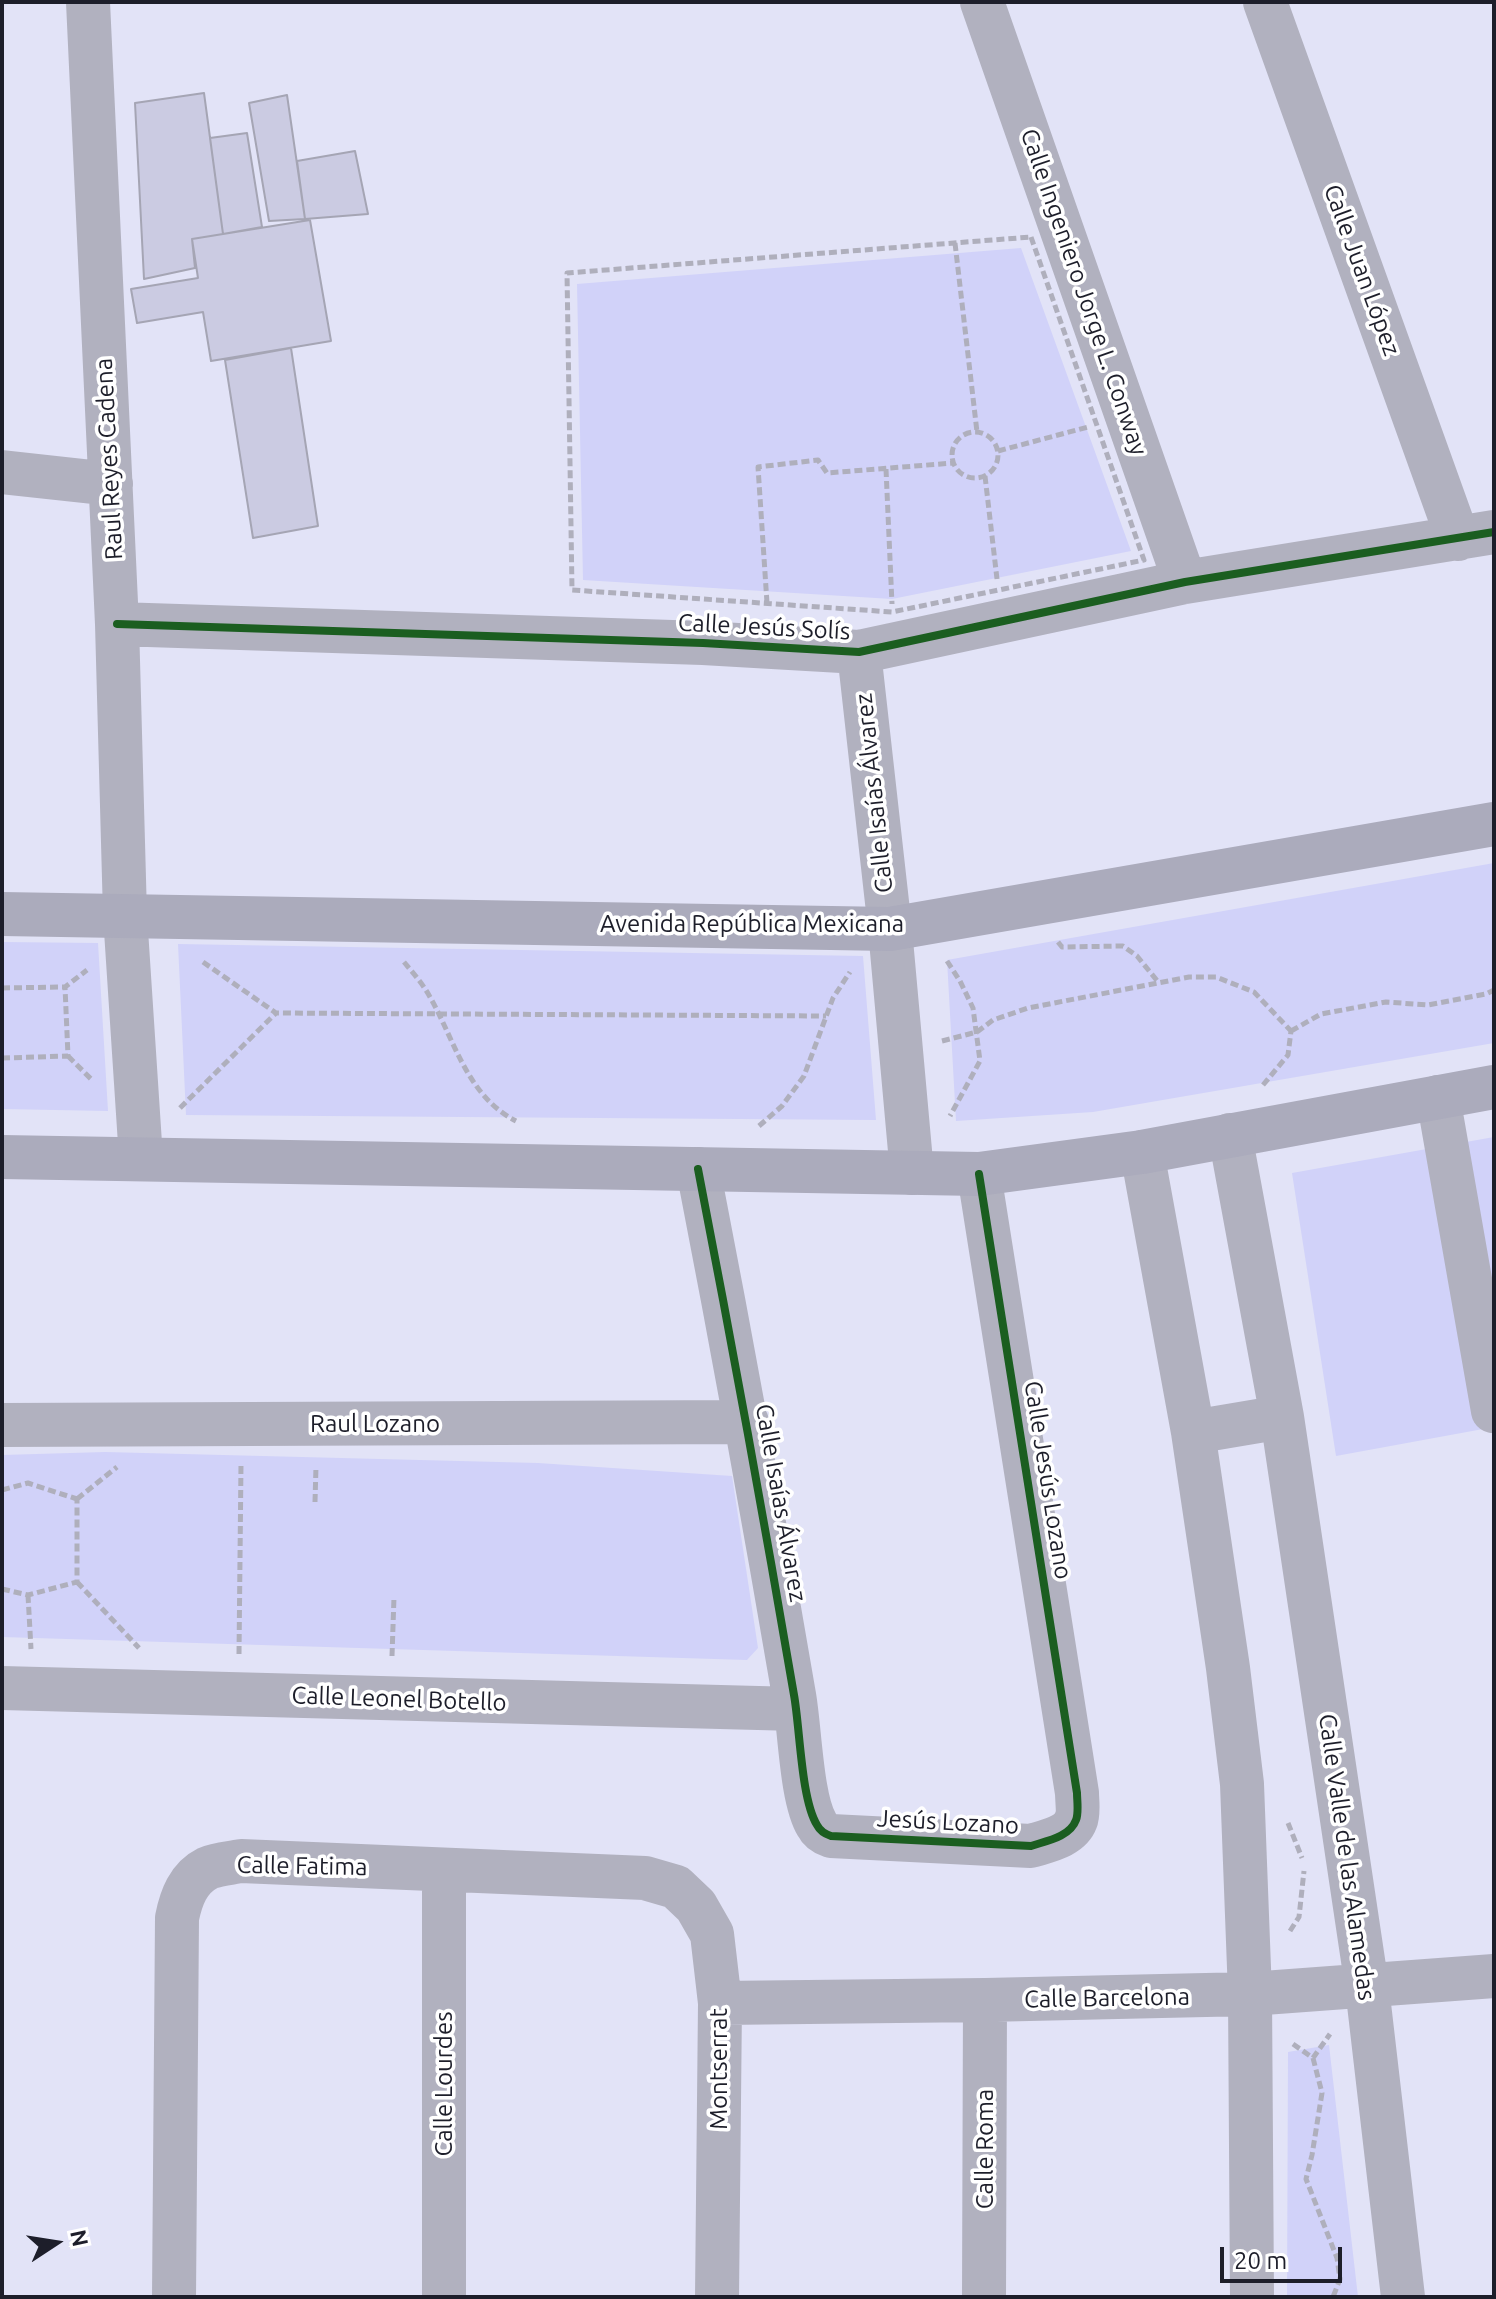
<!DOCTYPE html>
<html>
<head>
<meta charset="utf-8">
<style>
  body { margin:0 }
  #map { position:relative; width:1496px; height:2299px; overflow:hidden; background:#e2e3f7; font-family:Ubuntu,sans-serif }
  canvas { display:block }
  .frame { position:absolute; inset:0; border:4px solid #1d1e2a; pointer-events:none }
  .north { position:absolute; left:16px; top:2203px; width:80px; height:80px; -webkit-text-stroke:6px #fff; paint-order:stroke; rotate:78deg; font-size:22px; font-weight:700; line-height:32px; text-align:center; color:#1d1e2a }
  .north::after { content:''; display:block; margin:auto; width:28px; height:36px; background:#1d1e2a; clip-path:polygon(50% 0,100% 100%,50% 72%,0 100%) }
  .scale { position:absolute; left:1220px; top:2247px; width:122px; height:36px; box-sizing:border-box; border:4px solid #1d1e2a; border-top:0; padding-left:10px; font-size:24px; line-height:28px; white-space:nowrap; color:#1d1e2a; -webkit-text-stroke:6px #fff; paint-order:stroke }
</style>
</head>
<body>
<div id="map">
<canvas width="1496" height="2299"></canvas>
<div class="frame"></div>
<div class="north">N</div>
<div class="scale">20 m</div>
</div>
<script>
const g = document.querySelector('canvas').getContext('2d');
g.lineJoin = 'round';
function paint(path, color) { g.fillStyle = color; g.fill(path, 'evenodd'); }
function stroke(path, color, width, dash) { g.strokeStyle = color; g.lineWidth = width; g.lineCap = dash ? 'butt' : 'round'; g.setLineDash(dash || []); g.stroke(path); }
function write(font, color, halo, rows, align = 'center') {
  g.font = font + ' Ubuntu,sans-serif'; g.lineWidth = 7; g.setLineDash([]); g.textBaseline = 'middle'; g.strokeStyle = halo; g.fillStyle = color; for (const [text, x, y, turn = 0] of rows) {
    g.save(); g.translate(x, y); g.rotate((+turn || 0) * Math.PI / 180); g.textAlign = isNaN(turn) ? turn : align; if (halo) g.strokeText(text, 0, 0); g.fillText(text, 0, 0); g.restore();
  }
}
const green = new Path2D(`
  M1021,248l110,303 -239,48 -309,-19 -6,-296z
  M1494,863v180l-401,69 -137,9 -9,-161z
  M2,942l96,1 10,168 -106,-2z
  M178,944l685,12 13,164 -690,-5z
  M1494,1137v290l-158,29 -44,-283z
  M105,1452l433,11 194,13 26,172 -11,12 -745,-23v-182z
  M1329,2045l29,252h-71l1,-245z`);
const building = new Path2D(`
  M204,93l19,141 -31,5 3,29 -51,11 -9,-176z
  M287,95l18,124 -36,2 -20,-118z
  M247,133l15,94 -39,7 -13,-96z
  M355,151l13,63 -63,5 -8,-58z
  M310,220l21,121 -120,20 -8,-49 -66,11 -6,-34 67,-11 -6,-39z
  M291,348l27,178 -65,12 -28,-178z`);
const path = new Path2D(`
  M1031,237l113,323 -252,52 -320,-22 -5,-317z
  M955,243l22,189
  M952 455a23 23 0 1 1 46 0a23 23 0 1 1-46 0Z
  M998,451l90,-24
  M886,469l6,135
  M985,476l12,103
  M767,603l-9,-136 60,-7 9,13 126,-10
  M1058,942l4,5 61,-1 14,10 22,27
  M947,961l13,20 13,27 7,53 -30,55
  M203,962l73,51 550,3
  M404,962c9,11 19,22 26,35 25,44 37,99 86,124
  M2,988l63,-1 22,-17
  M1291,1031l30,-17 65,-12 42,3 58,-11 8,-4
  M942,1041l35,-9 16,-12 35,-12 161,-31h27l38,15 37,39
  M68,1056l25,25
  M2,1058l66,-2 -3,-69
  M1263,1085l25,-30 3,-24
  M180,1108l96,-95
  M759,1126l23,-20 22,-30 29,-78 17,-26
  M2,1490l26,-7 49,16
  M77,1499l40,-32
  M315,1502l1,-36
  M77,1582l62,66
  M2,1589l26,6 49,-13v-83
  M28,1595l3,54
  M239,1654l2,-190
  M392,1656l2,-59
  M1288,1823l14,35
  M1290,1931l9,-14 5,-46
  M1293,2044l20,14 17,-24
  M1313,2058l9,35 -10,62 -6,24 31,79 3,21 -7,18`);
const minor = new Path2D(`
  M88,2l29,622 8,291 16,244
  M982,2l203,580
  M1265,2l193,537
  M2,472l109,12
  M117,624l586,19 156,9 326,-70 309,-50
  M859,652l31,277 22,244
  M1438,1097l55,314
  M1230,1135l52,282 85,570 36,310
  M1142,1152l51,280 35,236 14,116 8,210 2,303
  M698,1169c34,175 66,350 96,526 6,33 7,104 23,130 3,6 8,9 14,11l200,10c15,-5 39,-9 45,-26 3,-7 1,-20 1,-27l-98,-619
  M2,1425l745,-3
  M1193,1432l89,-15
  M2,1688l794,21
  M444,1871v426
  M720,2003l265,-3 265,-6 244,-18
  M174,2297l3,-379c4,-20 11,-40 31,-50 9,-4 23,-5 33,-7l404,17 31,9 20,19 16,28 8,69 -3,294
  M984,2297l1,-297`);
const major = new Path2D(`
  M2,914l888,15 604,-105
  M2,1157l977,17 163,-22 352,-65`);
const cycleway = new Path2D(`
  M117,624l586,19 156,9 326,-70 309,-50
  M698,1169c34,175 66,350 96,526 6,33 7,104 23,130 3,6 8,9 14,11l200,10c15,-5 39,-9 45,-26 3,-7 1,-20 1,-27l-98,-619`);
const streetNames = [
  ["Calle Juan López",1362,270,70],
  ["Calle Ingeniero Jorge L. Conway",1084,292,71],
  ["Raul Reyes Cadena",109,459,-93],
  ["Calle Jesús Solís",764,627,3],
  ["Calle Isaías Álvarez",874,793,-96],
  ["Avenida República Mexicana",752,924],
  ["Raul Lozano",375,1424],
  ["Calle Jesús Lozano",1048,1480,81],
  ["Calle Isaías Álvarez",781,1503,80],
  ["Calle Leonel Botello",399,1699,2],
  ["Jesús Lozano",948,1822,3],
  ["Calle Valle de las Alamedas",1347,1857,82],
  ["Calle Fatima",302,1866,1],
  ["Calle Barcelona",1107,1998,-1],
  ["Montserrat",719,2069,-90],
  ["Calle Lourdes",444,2084,-90],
  ["Calle Roma",985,2149,-90]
];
paint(green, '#d1d2f9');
paint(building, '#cbcbe2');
stroke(building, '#a5a5b4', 2);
stroke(path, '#afafbc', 5, [8, 4]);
stroke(minor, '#b1b1bf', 44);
stroke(major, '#ababbc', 44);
stroke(cycleway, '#1b5e20', 8);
write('24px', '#1d1e2a', '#fff', streetNames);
</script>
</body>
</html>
